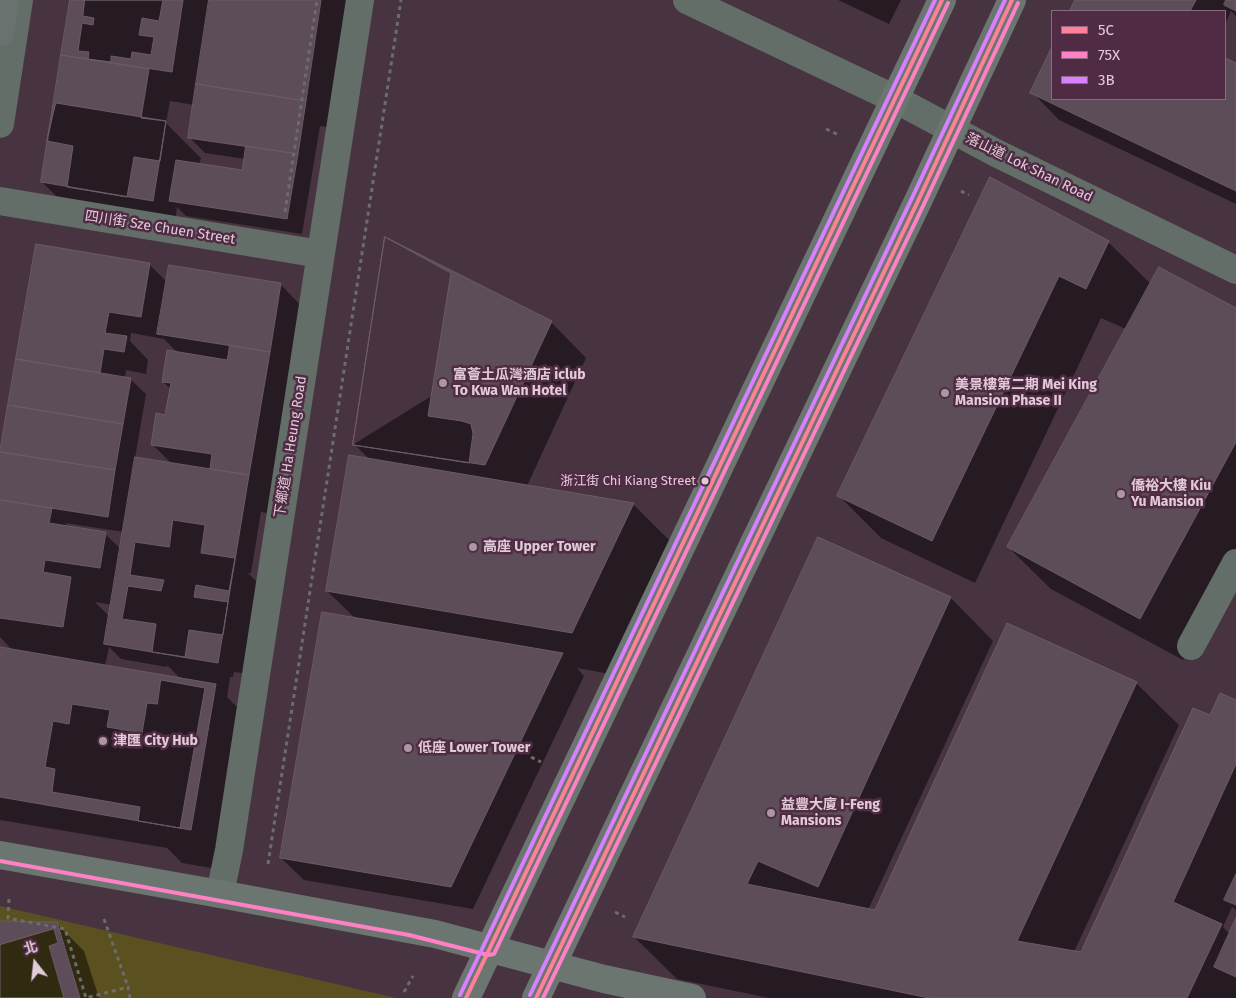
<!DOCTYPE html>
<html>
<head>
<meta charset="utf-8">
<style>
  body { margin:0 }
  #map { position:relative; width:1236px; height:998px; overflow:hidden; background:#483441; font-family:"Fira Sans","Noto Sans TC",sans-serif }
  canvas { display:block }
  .legend { position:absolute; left:1051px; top:10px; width:175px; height:90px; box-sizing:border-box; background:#502c44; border:1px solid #8a6c80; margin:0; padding:6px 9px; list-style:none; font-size:15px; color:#e2cbd9 }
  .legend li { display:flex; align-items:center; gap:10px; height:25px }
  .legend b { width:25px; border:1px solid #8a6c80 }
  .north { position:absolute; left:10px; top:938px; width:50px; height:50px; -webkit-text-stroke:4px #502c44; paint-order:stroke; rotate:344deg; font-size:14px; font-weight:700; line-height:20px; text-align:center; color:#e2cbd9 }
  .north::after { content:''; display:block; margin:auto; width:18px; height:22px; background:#e2cbd9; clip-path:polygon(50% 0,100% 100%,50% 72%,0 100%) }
</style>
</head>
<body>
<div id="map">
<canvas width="1236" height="998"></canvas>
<ul class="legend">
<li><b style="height:6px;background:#ff8098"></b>5C</li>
<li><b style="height:6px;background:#ff80c5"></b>75X</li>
<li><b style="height:6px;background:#d880ff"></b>3B</li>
</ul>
<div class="north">北</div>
</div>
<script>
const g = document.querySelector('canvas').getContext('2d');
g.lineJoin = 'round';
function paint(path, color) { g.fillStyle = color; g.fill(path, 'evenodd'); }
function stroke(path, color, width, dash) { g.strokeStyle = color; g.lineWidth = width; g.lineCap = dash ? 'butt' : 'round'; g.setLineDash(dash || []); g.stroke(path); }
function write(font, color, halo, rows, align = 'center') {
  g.font = font + ' "Fira Sans","Noto Sans TC",sans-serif'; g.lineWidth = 5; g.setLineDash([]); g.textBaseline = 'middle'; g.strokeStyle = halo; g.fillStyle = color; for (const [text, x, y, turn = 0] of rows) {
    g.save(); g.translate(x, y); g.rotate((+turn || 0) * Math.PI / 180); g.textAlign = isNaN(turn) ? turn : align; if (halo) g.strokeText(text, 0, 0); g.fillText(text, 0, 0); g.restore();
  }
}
const green = new Path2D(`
  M0,906l396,92h-396z`);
const shadow = new Path2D(`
  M71,0h282l-19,128 -14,-2 -18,108 -116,-18 -9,-9 -2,15 -111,-18 -22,-22zM170,101l24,4 -4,33 15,15 40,6 -2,12 -44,-6 2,-7 -35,-35z
  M838,0h63l-12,24z
  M1076,0h160v16l-5,-5 -6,14v-14h-154z
  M1052,50v49h173v-40l11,6v139l-177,-84 -27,-28z
  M990,179l118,63 43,42 85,26v252l-53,98 -132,-71 -43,-42 118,-218 -25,-11 -126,265 -94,-45 -42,-42z
  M37,245l112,19 18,18 113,2 40,41 -29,192 -30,-5 -10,61h-3l29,29 -12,74 -31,-4 -1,5h-3l-3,20 16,16 -20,157 -41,-7 -15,-15 -167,-28v-171l13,2 -13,-14v-174zM131,333l33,6 15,15 -16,28 8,7 -5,27 -14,28 20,20 -37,-6 11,-64 -16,-15 -5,-1 1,-8 20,4 2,-14 -18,-19zM65,523l59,9 -3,17 -16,-15 -35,-6zM95,602l17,3 -2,12zM109,647l12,12 46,8v-2l14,14 -76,-13z
  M551,322l35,36 -59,128 107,19 42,42 -61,128 -38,-7 7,8 -111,233 -169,-29 -23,-22 75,-239 -29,-28 43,-131 -16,-16z
  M819,538l132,60 42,43 -125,269 7,2 261,-229 43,42 -105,227 7,1 129,-237 26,-14v208l-4,-3 -9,20 7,7 6,-13v77h-467l-92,-19 -43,-42z
  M0,922l56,1 28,28 15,47h-99z`);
const building = new Path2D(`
  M70,0h113l-11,72 -111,-17z
  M85,0h78l-4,21 -17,-3 -3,17 15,2 -3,18 -19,-3 -1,7 -20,-3v6l-23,-3 1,-7 -11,-1 4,-28 11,2 1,-7 -11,-2z
  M209,0h112l-15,101 -110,-17z
  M1075,0h121l-6,11h-120z
  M1226,0h10v11l-12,-6z
  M1052,47v52h173v-41l11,5v128l-206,-98z
  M61,55l88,14 -8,49 25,3 -13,80 -112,-19z
  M196,84l110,17 -8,53 -110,-16z
  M56,103l110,18 -6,40 -26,-4 -7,40 -60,-10 6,-41 -26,-5z
  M246,146l52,8 -11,65 -118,-18 7,-41 66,10z
  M990,177l119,64 -23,48 -27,-13 -127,265 -95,-45z
  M385,237l66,36 -23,143 34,5 9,3 2,10 -4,29 -116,-18z
  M385,237l167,84 -67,144 -132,-20z
  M36,244l114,19 -9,54 -32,-5 -4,21 22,3 -3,16 -20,-3 -4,24 -84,-14z
  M169,265l112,18 -11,69 -113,-18z
  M1159,267l77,41v134l-96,177 -133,-72z
  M230,345l40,7 -21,123 -39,-6 2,-15 -61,-9 5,-32 9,2 6,-32 -9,-1 5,-32 60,10z
  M16,359l115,19 -8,46 -115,-19z
  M8,405l115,19 -8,46 -115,-18z
  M0,452l115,18 -7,47 -108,-17z
  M349,455l285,48 -62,130 -246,-42z
  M135,457l114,18 -31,188 -114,-19z
  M0,500l52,8 -3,15 57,9 -6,36 -55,-8 -2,12 28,5 -8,50 -63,-9z
  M173,520l32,5 -4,28 34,5 -6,33 -33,-6 -2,12 34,5 -5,33 -34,-5 -4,27 -33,-5 4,-28 -34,-5 6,-33 33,5 3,-11 -34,-5 5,-33 34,5z
  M818,537l133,60 -133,290 -60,-26 -11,23 128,26 132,-287 130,59 -120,259 64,11 112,-244 17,7 10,-22 16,7v64l-63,138 49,22 -35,74h-258l-296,-61z
  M322,612l241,41 -112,234 -171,-29z
  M0,647l216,37 -25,146 -191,-33z
  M161,680l44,8 -25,140 -42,-7 2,-14 -88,-15 3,-23 -10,-2 8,-46 16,3 3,-20 38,6 -3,17 35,6 5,-30 10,1z
  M1236,874v31l-12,-5z
  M1236,918v59l-22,-10z
  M0,921l57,1 23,76h-80z
  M54,929l4,14 -9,3 15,52h-64v-53z`);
const path = new Path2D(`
  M826,129l13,6
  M961,191l8,4
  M285,212l32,-212
  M531,757l10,5
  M268,864l133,-864
  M9,899l-1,19 57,11 21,69 42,-11 2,11
  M615,912l10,5
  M104,919l24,68
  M404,992l9,-16`);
const minor = new Path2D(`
  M687,0l208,99 101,54 240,117
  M0,124l19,-124
  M0,201l320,53
  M1191,646l45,-83
  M220,894l9,-44 131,-850`);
const major = new Path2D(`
  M0,855l220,39 215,40 169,45 88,19
  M466,998l476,-998
  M536,998l382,-797 94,-201`);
const highway = new Path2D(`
  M0,32l5,-32`);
const bus1 = new Path2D(`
  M466,998l476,-998
  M536,998l382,-797 94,-201`);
const bus2 = new Path2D(`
  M0,861l409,74 79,20 6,-1 454,-951
  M543,998l381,-794 94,-201`);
const bus3 = new Path2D(`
  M460,995l475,-995
  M530,995l382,-797 93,-198`);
const markers = [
  [443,383,5,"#ac96a4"],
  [945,393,5,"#ac96a4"],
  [705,481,4.5,"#e2cbd9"],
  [1121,494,5,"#ac96a4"],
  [473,547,5,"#ac96a4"],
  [103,741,5,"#ac96a4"],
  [408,748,5,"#ac96a4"],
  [771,813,5,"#ac96a4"]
];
const busNames = [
  ["浙江街 Chi Kiang Street",696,481]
];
const streetNames = [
  ["落山道 Lok Shan Road",1029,168,26],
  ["四川街 Sze Chuen Street",160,228,9],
  ["下鄉道 Ha Heung Road",291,447,-81]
];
const poiNames = [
  ["富薈土瓜灣酒店 iclub",453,375],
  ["To Kwa Wan Hotel",453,391],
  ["美景樓第二期 Mei King",955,385],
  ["Mansion Phase II",955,401],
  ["僑裕大樓 Kiu",1131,486],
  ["Yu Mansion",1131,502],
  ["高座 Upper Tower",483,547],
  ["津匯 City Hub",113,741],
  ["低座 Lower Tower",418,748],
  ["益豐大廈 I-Feng",781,805],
  ["Mansions",781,821]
];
paint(green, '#5b5020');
paint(shadow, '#0007');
paint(building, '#5d4d58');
stroke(building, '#6c5a66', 1);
stroke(path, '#6b6c6c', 3, [4, 4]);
stroke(minor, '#646e69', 28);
stroke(major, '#6c7671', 28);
stroke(highway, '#6a726f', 28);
stroke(bus1, '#ff8098', 4);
stroke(bus2, '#ff80c5', 4);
stroke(bus3, '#d880ff', 4);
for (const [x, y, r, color] of markers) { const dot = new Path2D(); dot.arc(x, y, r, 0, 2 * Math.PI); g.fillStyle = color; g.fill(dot); stroke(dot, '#502c44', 2); }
write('13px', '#e2cbd9', '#502c44', busNames, 'right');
write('14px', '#e2cbd9', '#502c44', streetNames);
write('bold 14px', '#e2cbd9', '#502c44', poiNames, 'left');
</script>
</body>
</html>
